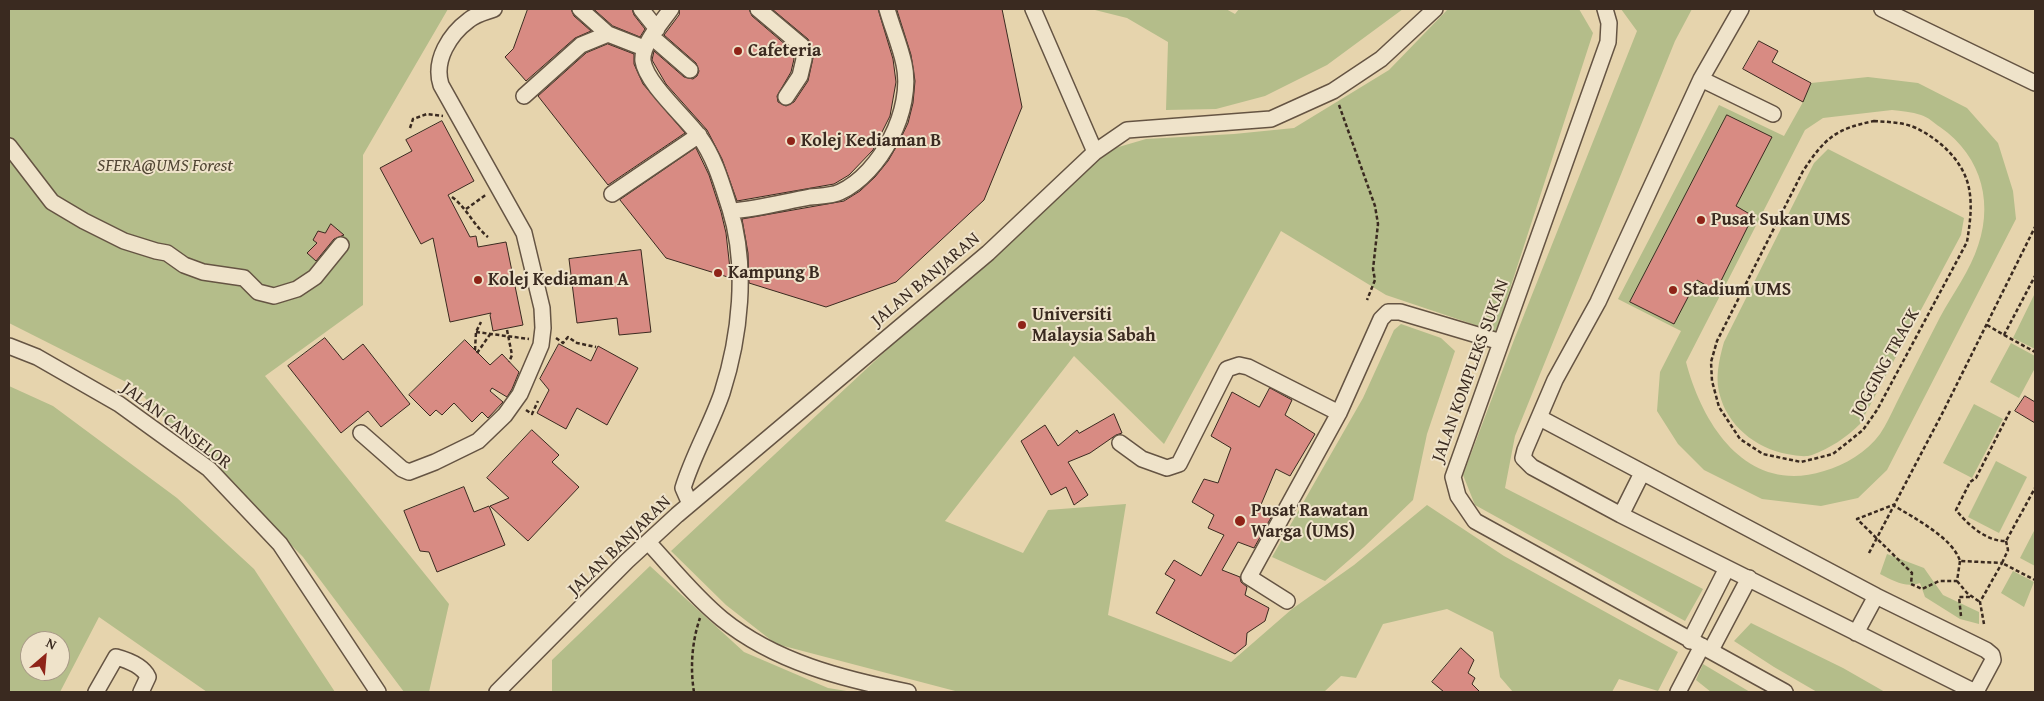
<!DOCTYPE html>
<html>
<head>
<meta charset="utf-8">
<style>
  body { margin:0 }
  #map { position:relative; width:2044px; height:701px; overflow:hidden; background:#e6d4ad; font-family:"Gentium Book Plus",serif }
  canvas { display:block }
  .frame { position:absolute; inset:0; border:10px solid #3a2a20; pointer-events:none }
  .north { position:absolute; left:20px; top:631px; width:50px; height:50px; box-sizing:border-box; background:#efe3ca; border:1px solid #a79986; border-radius:50%; rotate:27deg; font-size:14px; font-weight:700; line-height:20px; text-align:center; color:#3a2a20 }
  .north::after { content:''; display:block; margin:auto; width:18px; height:22px; background:#8f2418; clip-path:polygon(50% 0,100% 100%,50% 72%,0 100%) }
</style>
</head>
<body>
<div id="map">
<canvas width="2044" height="701"></canvas>
<div class="frame"></div>
<div class="north">N</div>
</div>
<script>
const g = document.querySelector('canvas').getContext('2d');
g.lineJoin = 'round';
function paint(path, color) { g.fillStyle = color; g.fill(path, 'evenodd'); }
function stroke(path, color, width, dash) { g.strokeStyle = color; g.lineWidth = width; g.lineCap = dash ? 'butt' : 'round'; g.setLineDash(dash || []); g.stroke(path); }
function write(font, color, halo, rows, align = 'center') {
  g.font = font + ' "Gentium Book Plus",serif'; g.lineWidth = 4; g.setLineDash([]); g.textBaseline = 'middle'; g.strokeStyle = halo; g.fillStyle = color; for (const [text, x, y, turn = 0] of rows) {
    g.save(); g.translate(x, y); g.rotate((+turn || 0) * Math.PI / 180); g.textAlign = isNaN(turn) ? turn : align; if (halo) g.strokeText(text, 0, 0); g.fillText(text, 0, 0); g.restore();
  }
}
const green = new Path2D(`
  M9,9h439l-85,146v150l-98,71 184,228 -20,88h-25l-101,-135 -171,-172 -123,-62z
  M1091,9h135l9,5 4,-5h164l-76,56 -62,31 -49,13 -50,1 2,-68 -41,-24z
  M1448,9h131l14,24 -97,299 -110,-37 -105,-64 -117,213 -90,-88 -129,165 78,32 25,-43 78,-6 -18,111 123,47 61,-53 62,-44 73,-60 77,51 174,96 -20,39 -39,-12 -7,13h-99l-13,-15 -7,-45 -46,-23 -64,15 -27,54 -15,-2 -17,16h-365l-183,-48 -50,-39 -55,-54 427,-398 48,-14 88,-5 60,-6 95,-58z
  M1621,9h71l-17,32 -160,395 -10,52 198,101 -18,32 -210,-116 -12,-30 51,-135 123,-309z
  M1868,77l50,6 49,25 31,35 15,48 3,28 -129,251 -29,28 -37,8 -59,-7 -58,-29 -26,-26 -21,-33 3,-39 21,-41 -63,-32 101,-194 65,31 19,-34 8,-19zM1892,110c9,1 20,2 29,5 7,2 13,8 19,12 43,30 55,79 35,127 -10,25 -28,48 -40,73 -13,25 -26,51 -39,77 -5,10 -10,21 -16,30 -13,18 -35,31 -56,37 -76,24 -121,-44 -138,-109l119,-232 18,-12z
  M1828,149l136,69 -3,17 -101,189c-14,14 -30,24 -48,31 -6,2 -13,1 -19,0 -32,-4 -62,-25 -72,-56 -7,-19 -2,-39 3,-57l90,-179z
  M2035,293v56l-22,-11z
  M1401,324l40,14 14,13 -28,83 -14,66 -49,47 -39,34 -53,-24 91,-159 31,-68z
  M2011,343l24,13v12l-16,30 -29,-16z
  M9,386l44,20 124,92 77,71 81,123h-128l-108,-75 -39,75h-51zM30,641h30v30h-30z
  M1974,404l29,15 -31,59 -29,-15z
  M1996,461l31,16 -28,56 -31,-16z
  M2035,529v37l-15,-8z
  M1887,554l37,14 19,27 36,17v12l-19,-5 -35,-22 -5,-14c-15,5 -26,-2 -40,-9z
  M650,566l94,86 84,36 25,4h-301v-32z
  M2013,571l21,11 -10,25 -23,-14z
  M1751,623l92,45 42,24h-68l-43,-25 -40,-26z
  M1703,664l47,28h-39l-15,-12z`);
const building = new Path2D(`
  M528,9h43l3,7 17,15 -16,7 -49,43 -21,-24 8,-8z
  M594,9h38l2,6 11,14 -5,8 -27,-11z
  M680,9h69l3,7 41,35 1,8 -3,13 -14,24 1,6 8,4 8,-4 14,-21 5,-23 -2,-13 -3,-6 -36,-30h106l15,50 3,23 -6,34 -17,34 -24,25 -15,9 -97,17 -15,-42 -15,-29 -41,-46 -14,-24 2,-9 30,26 9,2 4,-3 2,-5 -3,-8 -32,-28 15,-20z
  M897,9h105l20,98 -38,93 -88,82 -70,25 -77,-24 -1,-30 -6,-34 102,-18 16,-10 15,-14 13,-16 11,-19 9,-19 5,-20 2,-22 -4,-26z
  M1759,41l19,10 -6,11 39,21 -8,19 -60,-33z
  M608,44l26,10v10l9,20 42,49 -77,52 -70,-89 48,-43z
  M1727,115l45,22 -36,69 17,10 -37,75 -19,-11 -23,44 -44,-22z
  M442,121l32,60 -26,14 22,42 6,-1 2,11 28,-5 17,83 -30,6 -3,-16 1,-2 -41,9 -17,-84 -12,6 -41,-76 32,-17 -6,-11z
  M696,148l13,27 12,37 5,21 5,45 -65,-20 -46,-58z
  M331,224l13,11 -10,4 -18,22 -9,-8 10,-10 -4,-3 5,-9 7,2z
  M641,250l10,82 -32,3 -2,-17 -40,5 -8,-64z
  M325,338l18,22 20,-16 47,60 -29,23 -13,-16 -27,22 -53,-67z
  M465,340l25,25 12,-11 17,18 -7,17 -5,8 -15,-9 -2,3 13,11 -15,16 -6,-6 -10,10 -18,-19 -12,12 -6,-5 -6,6 -21,-21z
  M559,344l32,17 7,-15 40,22 -31,57 -30,-17 -11,21 -29,-16 12,-23 -9,-11z
  M1270,388l22,12 -7,15 30,19 -25,42 -14,-7 -16,38 13,7 -19,34 -16,-6 -16,28 18,7 1,5 6,5 -2,8 24,13 -4,13 -18,12 -1,12 -11,9 -79,-41 19,-33 -10,-6 9,-14 27,16 23,-41 -16,-7 6,-13 -22,-13 12,-23 14,4 13,-35 -20,-12 21,-44 27,15z
  M2025,396l10,6v21l-20,-12z
  M1114,414l8,19 -6,2 -26,18 -22,9 20,33 -14,10 -8,-18 -15,8 -30,-54 24,-16 13,21 19,-16 2,3z
  M532,430l27,25 -7,7 27,25 -51,54 -38,-35 19,-8 -22,-20z
  M464,487l10,25 15,-6 16,39 -68,27 -8,-20 -9,-1 -16,-40z
  M1461,648l13,12 -6,13 7,5 -3,6 8,8h-36l-12,-10z`);
const path = new Path2D(`
  M1339,105l36,101 3,18 -5,45 2,11 -8,20
  M1874,121c14,1 29,1 42,7 23,11 45,31 52,56 5,19 2,39 -1,58l-90,168 -14,20 -30,24 -32,8 -38,-8 -23,-15 -21,-32 -7,-26 -1,-19 6,-21 86,-170c22,-33 32,-42 71,-50z
  M410,128l3,-9 14,-5 16,2
  M452,197c15,11 21,28 36,40
  M466,209l21,-15
  M1987,325l17,10 31,-59
  M507,330l5,25 -3,7
  M476,332l53,7
  M2004,335l31,17
  M556,338l7,5 5,-6 9,6 19,4
  M475,350l1,-18 5,-10
  M477,353l14,-20
  M526,410l6,4 6,-13
  M2010,411l-34,67 -6,4 -14,28c11,14 31,32 50,31l29,-53
  M2006,541l2,9 -6,13 33,17
  M1869,553l75,-143 91,-183
  M1960,561l-3,20h-18l-17,8 -11,-5 1,-11 -55,-54 36,-14c21,13 60,33 67,56l42,2 -22,39 4,22
  M1957,581l10,12 13,9
  M1961,616l-2,-19h14
  M694,692c-4,-24 -2,-51 6,-74`);
const minor = new Path2D(`
  M580,9l28,25 36,14
  M641,9l16,20
  M671,9c-9,13 -30,36 -28,52 3,22 43,57 56,75 16,22 23,48 31,73 18,58 10,128 -8,184 -11,32 -29,62 -39,95l7,16
  M758,9l44,37 2,13 -4,17 -14,21
  M1033,9l62,143
  M1605,9l4,14 -1,19 -155,435 5,19 17,25 310,171
  M1882,9l153,74
  M652,37l38,33
  M1701,79l72,35
  M524,96l57,-51 27,-11
  M9,146l43,56 32,19 40,20 32,10 11,2 17,12 19,7 41,6 14,14 16,4 23,-7 18,-12 26,-32
  M612,194l87,-59
  M731,211c27,-2 52,-9 79,-14 9,-1 22,-1 30,-5 41,-19 74,-83 64,-128 -4,-19 -12,-37 -17,-55
  M9,346l28,11 82,47 90,65 71,75 98,148
  M1540,418l336,178 110,54 6,5 1,5 -15,28 -4,3 -5,-2 -348,-174 -89,-48 -9,-9 2,-8 30,-70 43,-78 103,-223 40,-70
  M361,433l41,36 7,3 26,-10 43,-21 27,-26 15,-21 21,-49 2,-17 -1,-20 -18,-75 -83,-148c-8,-25 9,-51 28,-65 7,-6 17,-8 25,-11
  M1120,443l22,16 25,9 12,-4 48,-95 12,-4 9,2 91,46
  M1621,515l21,-42
  M648,542c24,26 47,55 74,77 53,43 121,60 186,73
  M1287,601l-38,-24 90,-164 42,-94 7,-7h12l101,30
  M1856,633l20,-37
  M1690,641l37,-73
  M1711,650l38,-72
  M96,692l20,-35c11,3 27,9 32,20l-7,15
  M497,692l130,-131 50,-46 311,-262 107,-101 32,-22 144,-11 62,-28 48,-32 54,-50
  M1678,692l24,-46`);
const markers = [
  [738,51,5,"#8f2418"],
  [791,141,5,"#8f2418"],
  [1701,220,5,"#8f2418"],
  [718,273,5,"#8f2418"],
  [478,280,5,"#8f2418"],
  [1673,290,5,"#8f2418"],
  [1022,325,5,"#8f2418"],
  [1240,521,6,"#8f2418"]
];
const poiNames = [
  ["Cafeteria",748,51],
  ["Kolej Kediaman B",801,141],
  ["Pusat Sukan UMS",1711,220],
  ["Kampung B",728,273],
  ["Kolej Kediaman A",488,280],
  ["Stadium UMS",1683,290],
  ["Universiti",1032,315],
  ["Malaysia Sabah",1032,336],
  ["Pusat Rawatan",1251,511],
  ["Warga (UMS)",1251,532]
];
const parkNames = [
  ["SFERA@UMS Forest",165,166]
];
const streetNames = [
  ["JALAN BANJARAN",926,280,-40],
  ["JOGGING TRACK",1886,363,-61],
  ["JALAN KOMPLEKS SUKAN",1471,371,-70],
  ["JALAN CANSELOR",176,426,37],
  ["JALAN BANJARAN",620,546,-44]
];
paint(green, '#b4bd8a');
paint(building, '#d88b83');
stroke(building, '#3a2a20', 1);
stroke(minor, '#655443', 18);
stroke(path, '#3a2a20', 2.5, [4, 2.5]);
stroke(minor, '#efe3ca', 15);
for (const [x, y, r, color] of markers) { const dot = new Path2D(); dot.arc(x, y, r, 0, 2 * Math.PI); g.fillStyle = color; g.fill(dot); stroke(dot, '#efe3ca', 2); }
write('bold 18px', '#3a2a20', '#efe3ca', poiNames, 'left');
write('italic 18px', '#524735', '#efe3ca', parkNames);
write('18px', '#3a2a20', '#efe3ca', streetNames);
</script>
</body>
</html>
